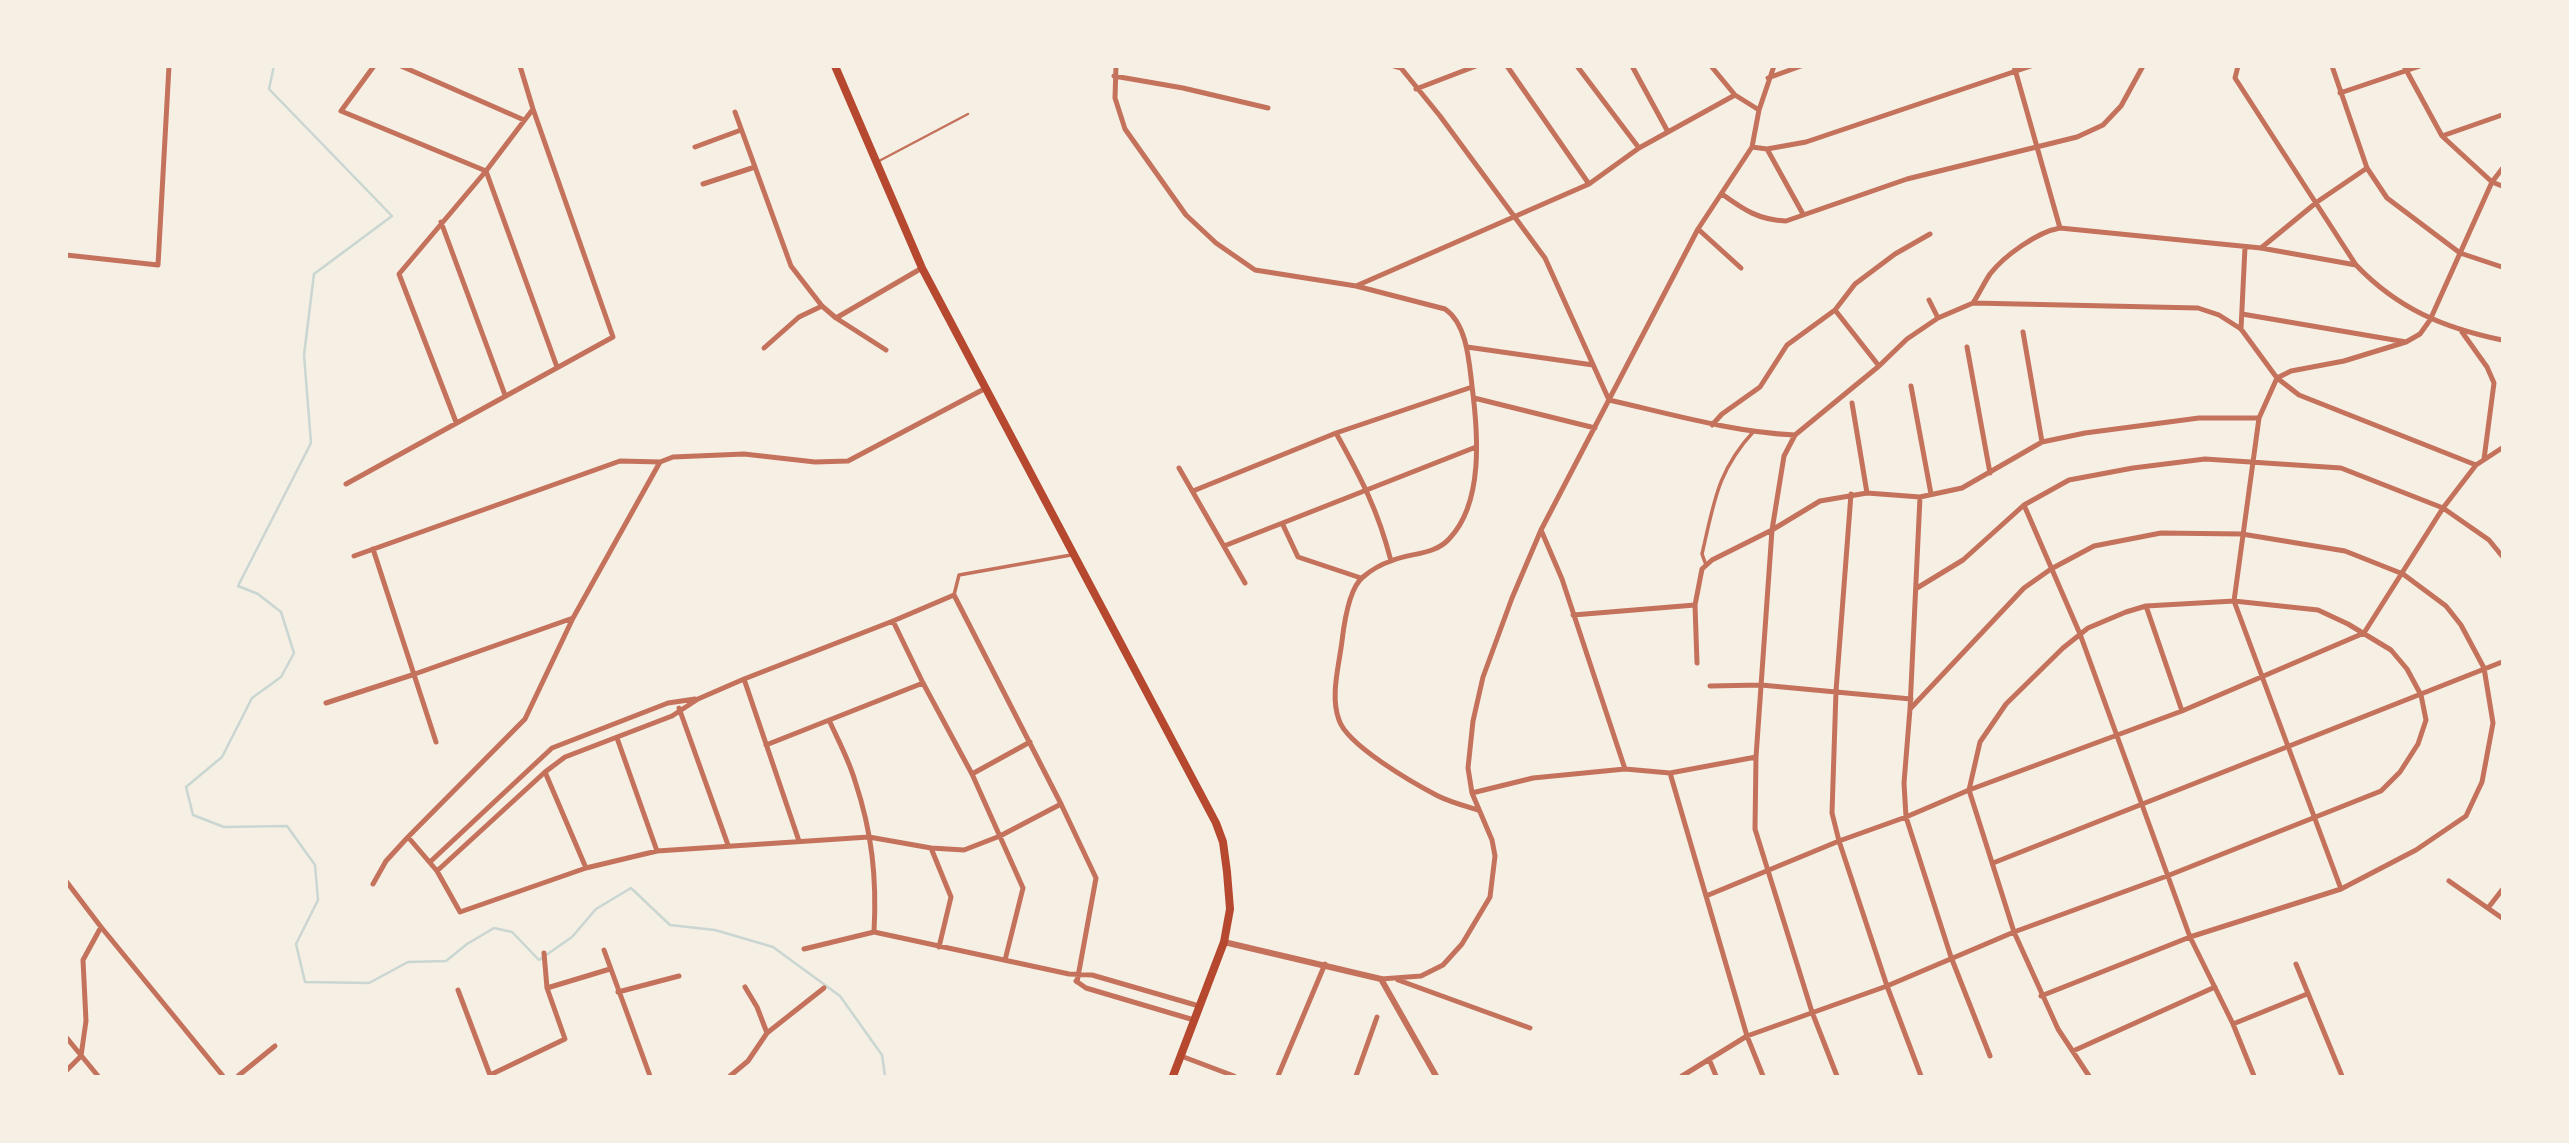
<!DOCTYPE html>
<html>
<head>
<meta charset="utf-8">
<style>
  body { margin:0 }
  #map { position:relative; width:2569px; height:1143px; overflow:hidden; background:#f6efe4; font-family:Overpass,sans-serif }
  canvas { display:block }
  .frame { position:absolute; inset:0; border:68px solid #f6efe4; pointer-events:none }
</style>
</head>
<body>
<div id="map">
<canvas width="2569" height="1143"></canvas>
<div class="frame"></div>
</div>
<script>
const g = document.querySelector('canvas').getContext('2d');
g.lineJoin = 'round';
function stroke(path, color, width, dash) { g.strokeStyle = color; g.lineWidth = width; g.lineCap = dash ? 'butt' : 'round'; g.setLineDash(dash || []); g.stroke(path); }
const stream = new Path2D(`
  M274,66l-5,23 123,127 -78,58 -10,81 7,88 -73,143 20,8 23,18 13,41 -13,24 -29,21 -30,59 -36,30 7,28 31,12 63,-1 28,39 3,35 -22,44 9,38 64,1 39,-21 38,-1 21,-17 27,-16 18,4 27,28 33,-23 24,-28 35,-21 39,37 45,5 58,17 67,49 42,59 3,21`);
const service = new Path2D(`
  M879,161l89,-47`);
const pedestrian = new Path2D(`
  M1706,565l-4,-11c12,-51 15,-83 52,-123
  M954,595l5,-20 112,-20`);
const minor = new Path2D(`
  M374,66l-33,45 145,60 71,196
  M401,66l123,54
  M1116,66l-1,32 10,31 61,86 30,28 39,27 101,16 89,23c22,15 24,52 27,77 6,46 12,117 -23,153 -14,16 -40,14 -58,22 -9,3 -21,10 -28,16 -14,11 -19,47 -21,64 -3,25 -12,55 -3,79 8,25 74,63 99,76 12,6 27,10 40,14
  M1394,66l7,2 39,48 105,142 64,142c62,14 123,32 186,35
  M1507,66l82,118
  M1577,66l62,82
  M1632,66l36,66
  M1711,66l24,29 24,15
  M2014,66l46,162
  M2238,66l-3,12 121,187c42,44 88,63 146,75
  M2332,66l35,102 20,30 73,55 42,14
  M2404,66l38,70 50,46 10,4
  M1114,76l69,12 85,20
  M1768,78l33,-12
  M1416,89l60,-23
  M2340,93l80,-27
  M735,112l56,154 31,40 14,12 50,32
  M2442,136l60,-21
  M695,147l46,-17
  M1752,147l15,2 39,-7 225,-76
  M1767,149l36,65
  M703,184l52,-17
  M1722,194c22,16 37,26 64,27l121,-42 170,-42 26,-12 18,-19 22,-40
  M441,222l64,173
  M1698,229l43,39
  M2261,248l56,-46 50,-34
  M66,255l92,10 11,-199
  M1356,286l233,-102 50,-36 96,-53
  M1929,300l9,18
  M1973,303c6,-9 11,-20 17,-29 14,-18 47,-42 70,-46l201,20 95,17
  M1835,310l44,56
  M2242,314l164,28 14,-8 10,-14 62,-138 10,-13
  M836,318l86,-50
  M2241,329l4,-82
  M2023,332l19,110
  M2462,332l25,35 7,16 -10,76
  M1467,347l126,18
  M1967,347l23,126
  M764,348l35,-31 23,-11
  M1911,386l20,108
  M1474,398l121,30
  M1852,403l15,90
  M456,422l-57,-148 87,-103 47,-62
  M1712,425l10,-11 38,-27 27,-42 48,-35 20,-26 40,-30 35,-20
  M1336,433c25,45 42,77 55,128
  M1179,468l66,115
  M346,484l267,-147 -80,-228 -13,-43
  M1193,491l143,-58 136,-46
  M1851,494l-15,197 -4,122 7,28 48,145 34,90
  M1920,497l-10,212 -6,74 2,34 45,140 39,99
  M2024,505l56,129 110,303 43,87 21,52
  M1283,525l15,32 63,21
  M1541,530l21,49 63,190
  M1224,546l252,-99
  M373,549l63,193
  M354,556l266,-95 40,1
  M1917,588l46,-28 61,-55 45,-25 64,-12 72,-9 136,9 102,40 46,32 13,16
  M2146,606l36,105
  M1573,615l122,-10
  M893,621l30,62 49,91 51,114 -18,72
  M1697,663l-2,-58 7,-36 10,-9 60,-30 48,-29 47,-8 53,4 42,-9 80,-46 43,-9 114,-15h60
  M744,679l55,162
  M1710,686l51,-1 150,14
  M326,703l86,-28 161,-57
  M679,708l49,137
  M1910,709l114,-121 27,-19 43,-23 67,-13 81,1 103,17 58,23 43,32 15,19 23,43 9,55 -11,59 -16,34 -50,34 -75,39 -151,48 -149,59
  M829,720c9,20 20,40 26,61 17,51 22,97 19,151
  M617,738l40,113
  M766,745l157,-62
  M545,772l41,96
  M1670,773l77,263 16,40
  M972,774l58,-32
  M1472,793l61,-15 92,-9 45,4 86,-16
  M408,837l29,34 23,41 126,-44 71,-17 212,-14 62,11 33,2 36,-14 61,-32
  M931,848l20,49 -12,50
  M430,862l122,-114 116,-45 27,-4
  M1993,863l509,-201
  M437,871l108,-99 20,-15 107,-41 26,-17 46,-20 149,-58 61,-26 107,209 35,74 -19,104
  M66,881l35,46 122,149
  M2449,881l53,37
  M373,884l13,-23 22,-24 117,-118 48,-101 87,-156 13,-5 71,-3 71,8 33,-1 138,-73
  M2341,889l-107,-288 25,-183 18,-40 14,-7 53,-10 62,-19
  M1706,896l133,-55 67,-24 63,-27 213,-79 182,-78 79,-125 33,-43 26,-17
  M2488,908l14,-18
  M804,949l70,-17 195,42 23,1 107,31
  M604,950l46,126
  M2296,964l46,112
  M1381,979l40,-3 22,-11 19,-21 28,-47 5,-41 -3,-16 -20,-47 -4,-25 5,-47 10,-44 29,-79 29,-68 157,-301 54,-82 7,-37 15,-44
  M1398,980l132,48
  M1076,981l10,7 108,32
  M745,987l12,20 10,26
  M547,988l63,-19
  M458,990l32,85
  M618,992l61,-16
  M2233,1024l74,-30
  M66,1037l32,39
  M2073,1051l142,-64
  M1181,1056l53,20
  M1709,1059l7,17
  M66,1071l15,-15 5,-35 -3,-61 18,-33
  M490,1075l75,-36 -18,-51 -3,-35
  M238,1076l37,-30
  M730,1076l18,-15 19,-28 57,-45
  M1278,1076l47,-112
  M1356,1076l21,-59
  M1682,1076l65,-40 140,-50 127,-54 153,-56 214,-85 19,-19 18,-28 8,-24 -5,-25 -14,-26 -16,-19 -43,-26 -30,-14 -84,-9 -88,5 -20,6 -38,16 -25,20 -57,56 -26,38 -11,48 45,142 44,97 31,47
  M1837,1076l-25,-64 -57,-183 1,-72 16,-227 12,-74 11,-21 84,-69 28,-27 31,-21 35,-15 225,5 21,7 22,14 36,49 22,17 177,70`);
const tertiary = new Path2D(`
  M1224,942l157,37 55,97`);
const primary = new Path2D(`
  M835,66l87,202 294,555 7,19 4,30 3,37 -6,33 -51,134`);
stroke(stream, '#c9d6d2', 2.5);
stroke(service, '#c5725c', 2.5);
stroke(pedestrian, '#c5725c', 3.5);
stroke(minor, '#c5725c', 5);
stroke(tertiary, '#c5725c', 6);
stroke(primary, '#b5482f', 8);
</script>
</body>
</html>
